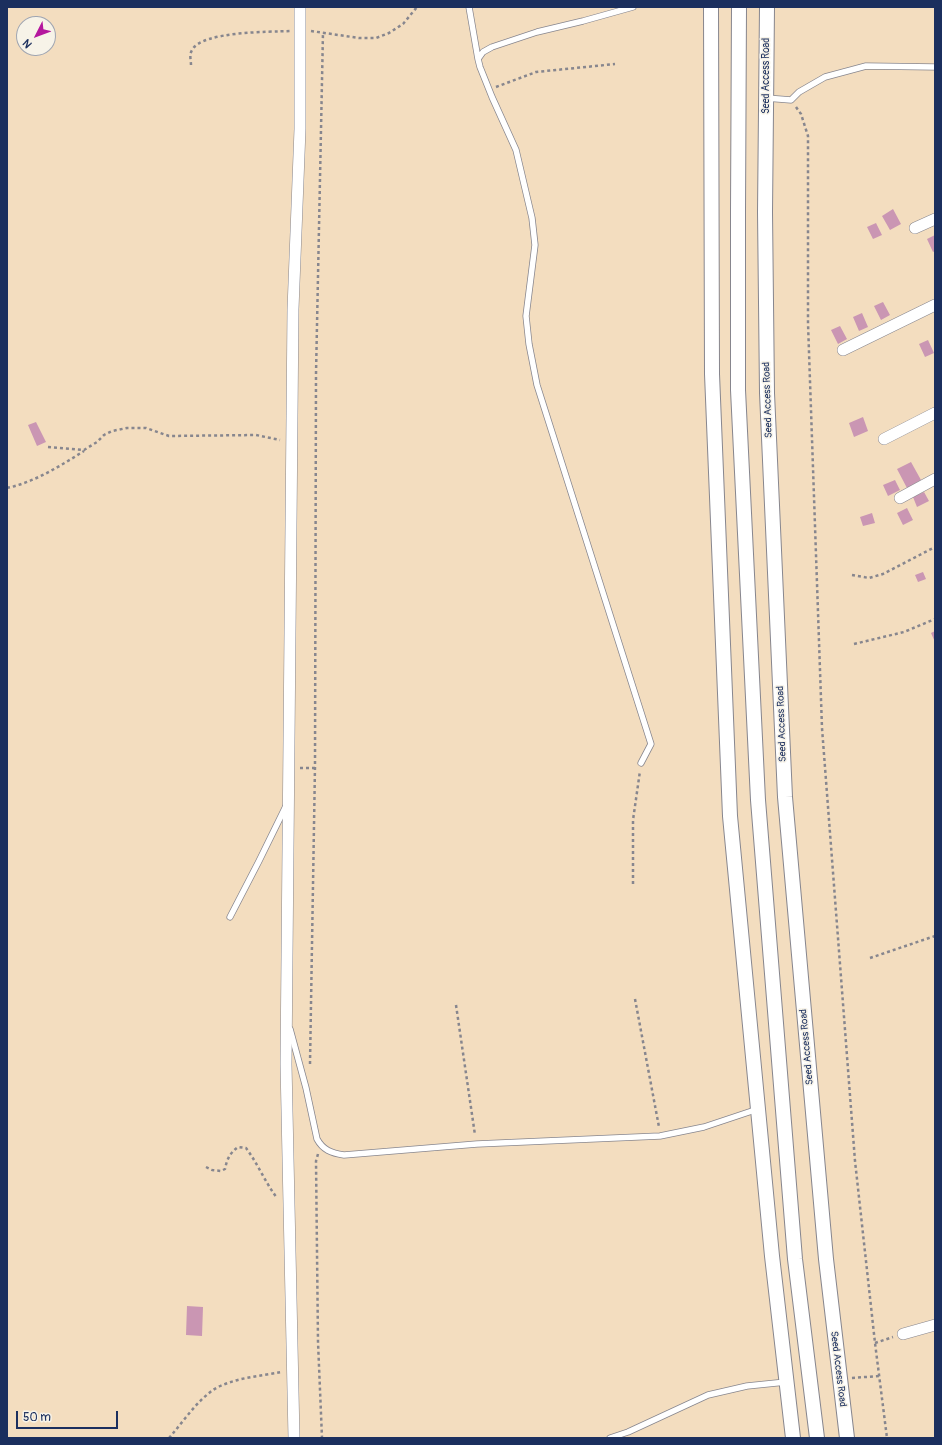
<!DOCTYPE html>
<html>
<head>
<meta charset="utf-8">
<style>
  body { margin:0 }
  #map { position:relative; width:942px; height:1445px; overflow:hidden; background:#f3ddbf; font-family:Pangolin,sans-serif }
  canvas { display:block }
  .frame { position:absolute; inset:0; border:8px solid #1b2f5e; pointer-events:none }
  .north { position:absolute; left:16px; top:16px; width:40px; height:40px; box-sizing:border-box; background:#f7f3e8; border:1px solid #9fa5b1; border-radius:50%; rotate:228deg; font-size:11px; font-weight:700; line-height:16px; text-align:center; color:#1b2f5e }
  .north::after { content:''; display:block; margin:auto; width:14px; height:18px; background:#b5179e; clip-path:polygon(50% 0,100% 100%,50% 72%,0 100%) }
  .scale { position:absolute; left:16px; top:1411px; width:102px; height:18px; box-sizing:border-box; border:2px solid #1b2f5e; border-top:0; padding-left:5px; font-size:12px; line-height:14px; white-space:nowrap; color:#1b2f5e; -webkit-text-stroke:3px #f7f3e8; paint-order:stroke }
</style>
</head>
<body>
<div id="map">
<canvas width="942" height="1445"></canvas>
<div class="frame"></div>
<div class="north">N</div>
<div class="scale">50 m</div>
</div>
<script>
const g = document.querySelector('canvas').getContext('2d');
g.lineJoin = 'round';
function paint(path, color) { g.fillStyle = color; g.fill(path, 'evenodd'); }
function stroke(path, color, width, dash) { g.strokeStyle = color; g.lineWidth = width; g.lineCap = dash ? 'butt' : 'round'; g.setLineDash(dash || []); g.stroke(path); }
function write(font, color, halo, rows, align = 'center') {
  g.font = font + ' Pangolin,sans-serif'; g.lineWidth = 3; g.setLineDash([]); g.textBaseline = 'middle'; g.strokeStyle = halo; g.fillStyle = color; for (const [text, x, y, turn = 0] of rows) {
    g.save(); g.translate(x, y); g.rotate((+turn || 0) * Math.PI / 180); g.textAlign = isNaN(turn) ? turn : align; if (halo) g.strokeText(text, 0, 0); g.fillText(text, 0, 0); g.restore();
  }
}
const building = new Path2D(`
  M893,209l8,15 -11,6 -8,-14z
  M876,223l6,12 -9,4 -6,-12z
  M935,235v16l-2,1 -6,-13z
  M883,302l7,13 -9,5 -7,-14z
  M862,313l6,14 -9,4 -6,-14z
  M840,326l7,13 -9,5 -7,-14z
  M928,340l6,13 -9,4 -6,-13z
  M863,417l5,14 -14,6 -5,-14z
  M36,422l10,20 -9,4 -9,-21z
  M911,462l10,18 -14,8 -10,-19z
  M895,480l5,10 -12,6 -5,-11z
  M924,492l5,9 -12,6 -4,-10z
  M907,508l6,12 -10,5 -6,-12z
  M872,513l3,10 -12,3 -3,-9z
  M923,572l3,7 -8,3 -3,-7z
  M935,631v11l-4,-9z
  M187,1306l16,1 -1,29 -16,-1z`);
const path = new Path2D(`
  M311,31l48,7h17l13,-5 14,-9 14,-17
  M191,65c0,-5 -2,-10 1,-15 10,-19 78,-18 98,-19
  M496,87l40,-15 79,-8
  M796,107l5,7 7,22v187l14,405 33,433 20,182 12,95
  M48,447l36,3 13,-8 7,-7 8,-4 15,-3h19l23,8 87,-1 24,5
  M7,488c28,-6 53,-22 77,-37
  M852,575l17,3 14,-4 52,-27
  M854,644l50,-12 31,-13
  M300,768h15
  M633,884v-64l7,-49
  M870,958l65,-22
  M635,999l24,128
  M456,1005l19,130
  M310,1064l5,-298 1,-392 7,-342
  M318,1154l-2,7 2,181 4,96
  M206,1167l6,3 9,1 4,-2c2,-10 5,-16 13,-22l8,1c12,16 19,34 31,50
  M875,1343l18,-6
  M852,1378l27,-2
  M169,1438c14,-16 27,-36 44,-48 19,-12 47,-14 69,-18`);
const service = new Path2D(`
  M469,7l9,52
  M633,7l-50,14 -46,11 -45,15 -9,5 -5,7 2,8 12,30 24,53 16,68 3,27 -9,71 3,28 8,41 114,359 -10,19
  M766,98l25,2 8,-8 26,-15 41,-11 69,1
  M230,917l29,-56 27,-55
  M290,1029l16,59 11,51c6,11 14,14 27,16l133,-11 183,-8 44,-9 54,-18
  M610,1438l18,-6 80,-37 39,-9 39,-4`);
const minor = new Path2D(`
  M915,228l20,-9
  M843,350l92,-45
  M884,439l51,-26
  M900,498l35,-19
  M903,1334l32,-9
  M294,1438l-8,-374 7,-755 7,-180v-122`);
const tertiary = new Path2D(`
  M711,7l1,367 18,442 42,440 21,182
  M739,7l-1,203v180l20,410 37,459 22,179
  M767,7l-2,205 2,181 18,404 41,462 21,179`);
const streetNames = [
  ["Seed Access Road",766,76,-90],
  ["Seed Access Road",768,400,-92],
  ["Seed Access Road",782,724,-92],
  ["Seed Access Road",807,1047,-95],
  ["Seed Access Road",838,1369,83]
];
paint(building, '#ca96b3');
stroke(service, '#87868e', 7);
stroke(minor, '#87868e', 12);
stroke(tertiary, '#87868e', 16);
stroke(path, '#87868e', 2.5, [3, 3]);
stroke(service, '#fff', 5.5);
stroke(minor, '#fff', 11);
stroke(tertiary, '#fff', 14);
write('10px', '#1b2f5e', '#f7f3e8', streetNames);
</script>
</body>
</html>
